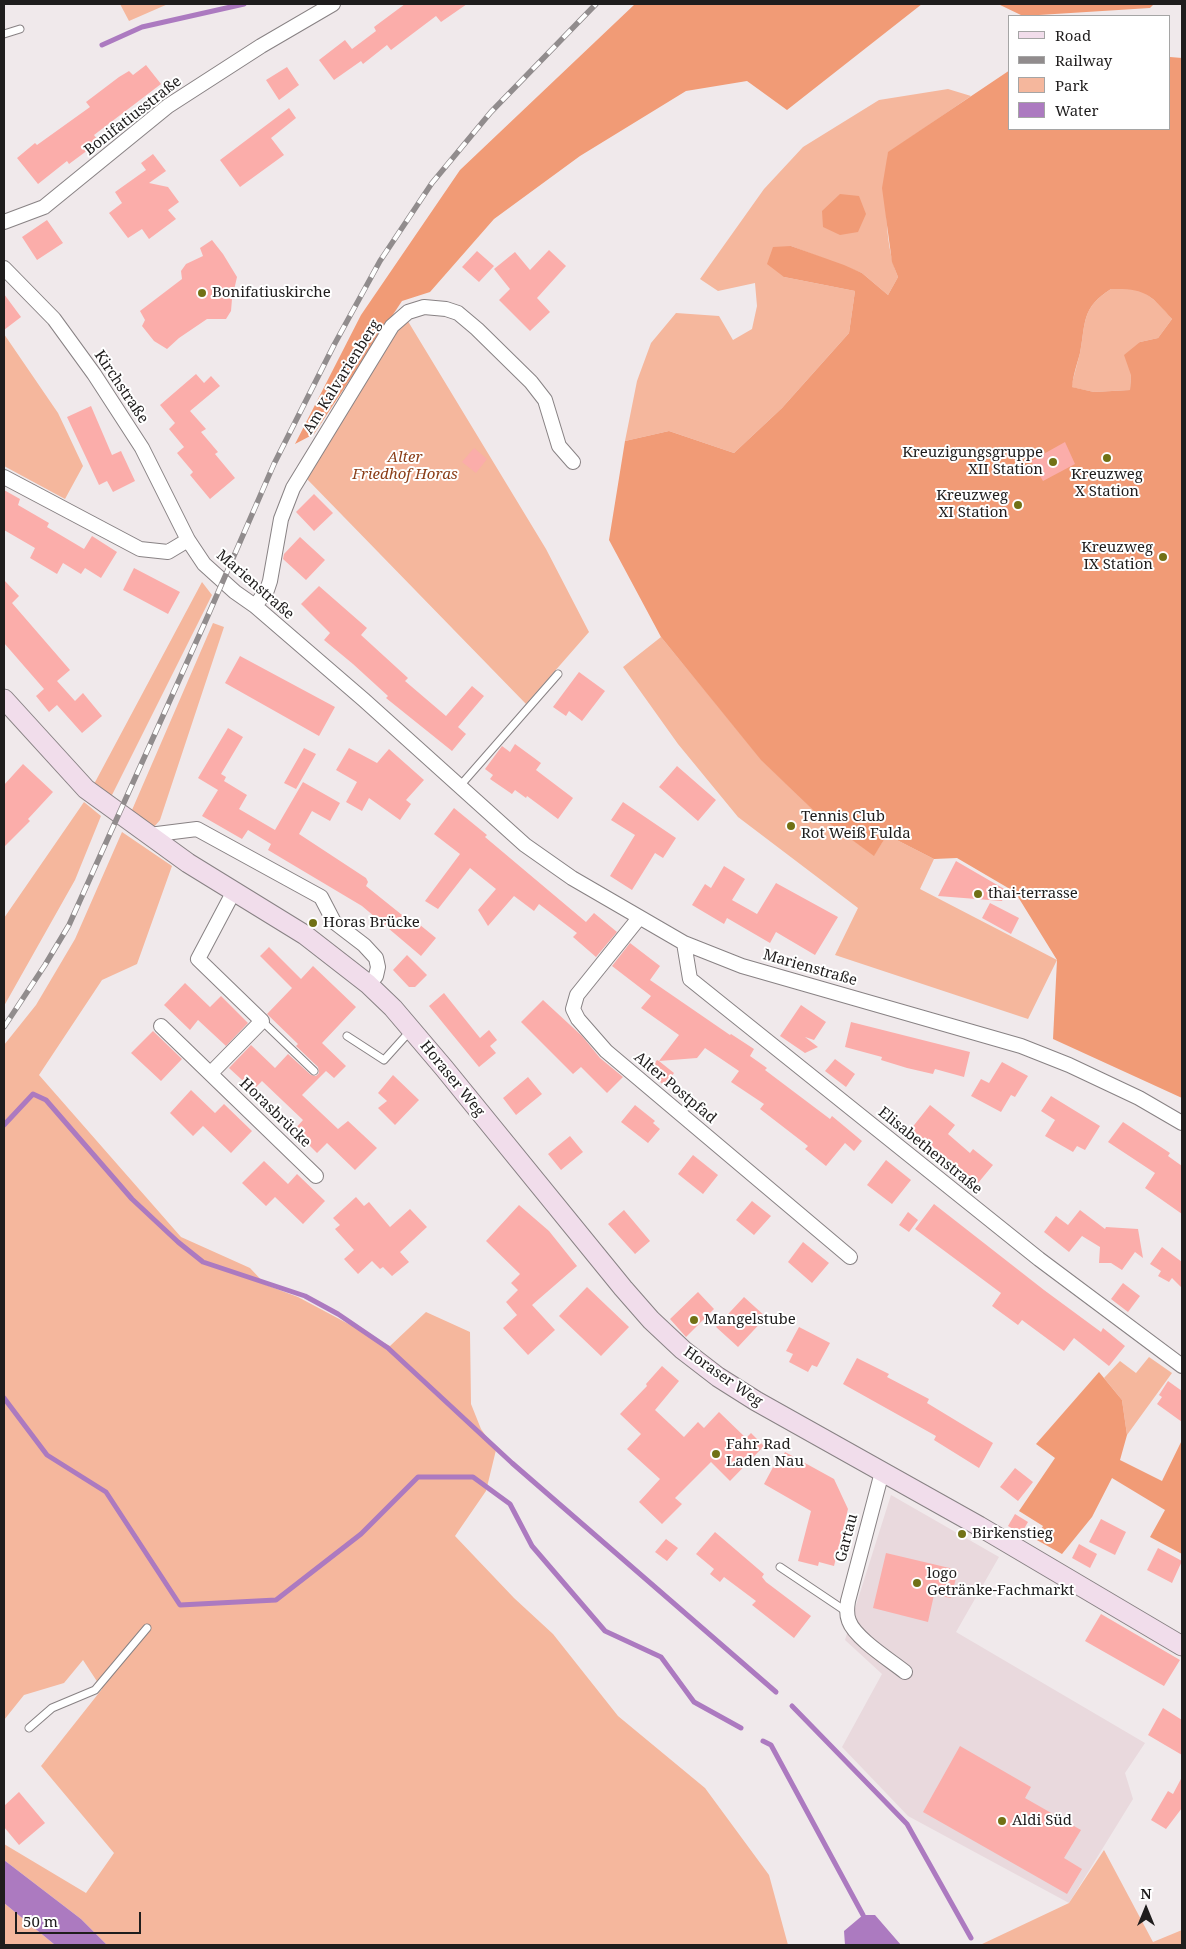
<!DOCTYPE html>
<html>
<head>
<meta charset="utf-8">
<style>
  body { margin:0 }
  #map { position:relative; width:1186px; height:1949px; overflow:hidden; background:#f0e9eb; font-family:"Noto Serif",serif }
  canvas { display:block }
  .frame { position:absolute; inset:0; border:5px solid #1f1d1d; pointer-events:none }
  .legend { position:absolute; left:1008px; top:15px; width:162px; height:115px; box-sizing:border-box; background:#fff; border:1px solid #a5a5a5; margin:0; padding:6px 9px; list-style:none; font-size:15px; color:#1f1d1d }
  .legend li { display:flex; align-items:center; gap:10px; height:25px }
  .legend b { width:25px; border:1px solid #a5a5a5 }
  .north { position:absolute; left:1121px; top:1884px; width:50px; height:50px; -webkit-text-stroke:4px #fff; paint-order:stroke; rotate:0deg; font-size:14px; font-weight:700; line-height:20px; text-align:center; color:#1f1d1d }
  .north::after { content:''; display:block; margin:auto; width:18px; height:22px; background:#1f1d1d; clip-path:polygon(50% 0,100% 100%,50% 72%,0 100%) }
  .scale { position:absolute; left:15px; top:1912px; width:126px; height:22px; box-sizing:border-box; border:2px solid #1f1d1d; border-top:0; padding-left:6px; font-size:15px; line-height:18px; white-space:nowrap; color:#1f1d1d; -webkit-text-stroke:4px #fff; paint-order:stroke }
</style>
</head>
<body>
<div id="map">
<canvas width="1186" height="1949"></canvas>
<div class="frame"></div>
<ul class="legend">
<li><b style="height:6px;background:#f1ddeb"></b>Road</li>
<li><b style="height:6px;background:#918c8d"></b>Railway</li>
<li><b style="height:14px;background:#f5b79d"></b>Park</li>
<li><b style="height:14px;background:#ac7ac0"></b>Water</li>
</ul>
<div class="north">N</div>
<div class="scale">50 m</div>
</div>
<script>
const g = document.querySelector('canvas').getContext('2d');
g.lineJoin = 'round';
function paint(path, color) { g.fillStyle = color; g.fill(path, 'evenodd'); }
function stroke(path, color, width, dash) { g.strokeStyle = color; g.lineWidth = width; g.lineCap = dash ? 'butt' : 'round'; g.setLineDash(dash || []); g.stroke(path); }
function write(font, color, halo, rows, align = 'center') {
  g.font = font + ' "Noto Serif",serif'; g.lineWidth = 4; g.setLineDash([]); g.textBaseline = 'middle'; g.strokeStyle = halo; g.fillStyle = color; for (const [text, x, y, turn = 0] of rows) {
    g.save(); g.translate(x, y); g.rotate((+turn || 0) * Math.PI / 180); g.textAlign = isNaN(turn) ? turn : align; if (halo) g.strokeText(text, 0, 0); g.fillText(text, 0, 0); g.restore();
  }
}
const built = new Path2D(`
  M891,1495l108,62 -43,75 189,111 -20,30 8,26 -64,104 -161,-87 -66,-69 40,-73 -37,-34z`);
const green = new Path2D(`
  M120,4h48l-39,17z
  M948,89l23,7 -83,57c-1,41 -6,85 10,124l-10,18 -26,-22 -71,-27 -7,31 71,14 -6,42 -67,75 -48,45 -65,-22 -44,10 12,-60 14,-38 25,-30 43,3 14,24 19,-11 5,-23 -2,-23 -37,8 -18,-12 64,-90 39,-42 76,-47z
  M1111,289h29l19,15 13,15 -14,19 -18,4 -9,33 -1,15 -36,2 -23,-5c3,-11 6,-23 9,-34 6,-31 1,-45 31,-64z
  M406,318l140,231 43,83 -63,72 -220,-226z
  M4,334l54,79 25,53 -18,33 -61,-33z
  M202,582l10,13 -102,204 -17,-13z
  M213,623l11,4 -64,193 -6,7 -22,-17z
  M661,637l100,122 57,56 56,40 13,-20 47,24 -14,30 137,71 -29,59 -193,-64 23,-47 -120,-91 -60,-73 -55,-77z
  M84,802l17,14 -26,64 -71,126v-88z
  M122,832l50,34 -35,98 -35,16 -63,95 142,162 69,31 16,17 32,12 92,49 36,-34 44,20 1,72 10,25 15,21 -10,41 -31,45 59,62 39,36 65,82 87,72 64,87 19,70h-681l-26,-26 -77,-59v-16l82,49 28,-40 -73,-87 61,-77 -19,-29 -19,23 -40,12 -20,25v-675l32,-40 39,-66z
  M1149,1357l23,16 -45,62 -5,-35 -18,-22 16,-17 16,12z
  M1104,1850l49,92 29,-12v15h-202l89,-42z
  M4,1903l51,42h-51z`);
const forest = new Path2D(`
  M635,4h287l-135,106 -40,-29 -61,10 -106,65 -86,63 -64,73 -28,9 -88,133 -19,10 66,-129 99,-145z
  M998,4h156l-4,4 -127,8z
  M1170,57l12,1v1040l-129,-59 4,-79 -42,-68 -58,-34 -23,1 -47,-24 -13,21 -56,-41 -57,-55 -100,-123 -52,-97 16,-99 44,-10 65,22 48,-45 67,-75 6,-42 -71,-14 -17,-13 6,-17 18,-1 53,19 18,8 26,22 10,-18 -6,-15 -10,-74 6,-36 122,-82v59h160zM1111,289c34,-1 39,5 61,30l-14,19 -18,4 -16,13 7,20 -1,15 -36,2 -22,-5c1,-11 5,-23 8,-34 6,-31 1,-45 31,-64z
  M840,194l19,2 7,18 -8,18 -18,3 -17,-8 -1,-16z
  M1099,1372l23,28 5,35 -7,25 42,21 20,-41v114l-32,-17 15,-27 -53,-32 -20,39 -30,37 -27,-15 8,-13 -24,-15 36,-53 -19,-14z`);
const water = new Path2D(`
  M4,1860l77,59 26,26h-52l-51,-42z
  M863,1915h12l26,30h-56l-1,-14z`);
const stream = new Path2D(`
  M102,45l40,-18 102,-23
  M4,1125l29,-31 13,6 86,99 46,43 25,20 102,34 33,18 50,34 124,115 264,229
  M4,1398l43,57 59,37 74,113 96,-5 85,-66 57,-57h55l37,27 22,42 73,85 56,26 33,45 47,26
  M792,1706l115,118 64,114
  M763,1741l8,4 92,170`);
const building = new Path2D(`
  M405,4h62l-26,18 -5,-6 -45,34 -4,-5 -24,19 -2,-3 -27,19 -15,-20 26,-20 7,9 24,-18 -2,-4z
  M146,65l15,19 -67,51 3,4 -7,6 2,2 -23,17 -2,-3 -29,23 -21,-26 18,-15 2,2 53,-38 -4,-5 33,-25 10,-6 4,4z
  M287,67l12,18 -20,15 -13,-20z
  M289,108l7,10 -25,20 13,17 -44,32 -20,-27z
  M153,154l13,17 -17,12 19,4 11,15 -11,8 8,9 -27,20 -7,-10 -14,9 -19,-25 13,-10 -7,-11 31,-22 -5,-7z
  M47,220l16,23 -26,17 -15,-23z
  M212,240l11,14 14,23 -3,13 3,4 -5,5 -1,12 -5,8h-19l-28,19 -12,11 -13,-8 -12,-15 3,-6 -5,-9 42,-32 -1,-8 5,-7 17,-8 -3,-8z
  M549,250l17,16 -29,32 13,14 -20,19 -31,-31 11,-11 -16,-20 21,-17 15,18z
  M477,251l17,15 -15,16 -17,-15z
  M4,294l17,23 -17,13z
  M196,374l8,9 7,-7 9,10 -30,25 16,18 -5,3 17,20 -3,2 20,24 -25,21 -20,-24 3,-3 -16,-19 7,-6 -15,-18 6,-6 -15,-18z
  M91,406l21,49 9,-4 14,30 -22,11 -6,-11 -8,4 -32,-68z
  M1065,442l10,22 -32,17 -12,-20z
  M474,448l13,11 -11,14 -14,-11z
  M4,490l16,9 -2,6 31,18 -2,4 37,22 8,-13 25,16 -16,26 -16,-10 -4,6 -18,-11 -6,11 -27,-16 5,-10 -31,-18z
  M314,494l19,19 -19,18 -18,-19z
  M300,537l25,23 -19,20 -23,-21 1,-5z
  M134,568l46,24 -12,22 -45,-24z
  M4,580l15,16 -7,7 58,67 -13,11 18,20 8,-8 19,23 -20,17 -25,-28 -8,7 -13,-16 8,-7 -40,-46z
  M319,586l48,42 -6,7 47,43 -3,3 41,35 26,-30 12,10 -26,31 8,7 -14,17 -66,-53 2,-2 -35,-32 -29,-24 6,-7 -29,-29z
  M240,656l95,51 -16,29 -94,-53z
  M579,672l26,19 -23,30 -13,-10 -3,5 -13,-9z
  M228,728l15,9 -22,37 5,3 -2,4 23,14 -8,14 36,21 28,-48 37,21 -10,18 -18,-10 -13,23 67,44 2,4 -2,4 46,37 2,-3 22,18 -15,18 -59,-50 -94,-56 3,-6 -23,-14 -6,9 -40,-23 16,-26 -20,-12z
  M515,744l26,19 -5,7 37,28 -15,21 -31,-23 -1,2 -11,-8 -3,4 -22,-15 3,-4 -8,-6 17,-23 8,6z
  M304,748l12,6 -20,35 -12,-6z
  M349,748l28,15 12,-14 35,31 -18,20 5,4 -11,16 -31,-22 -7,13 -16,-9 11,-20 -21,-12z
  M23,764l30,28 -25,27 2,2 -26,26v-62z
  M677,766l39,34 -18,21 -39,-34z
  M623,802l53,36 -13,20 -8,-5 -23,37 -22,-14 25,-41 -24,-15z
  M454,808l33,27 -2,2 101,85 8,-9 23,19 -21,25 -23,-20 4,-4 -38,-29 -5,7 -20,-15 -26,30 -10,-16 18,-21 -26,-21 -32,41 -13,-8 35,-47 -26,-20z
  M956,861l50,29 -4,11 -64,-5z
  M724,866l21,13 -13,21 25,14 19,-31 62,34 -23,38 -39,-23 -6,11 -43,-25 -3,6 -32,-19 13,-21 6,4z
  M990,903l29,15 -8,16 -29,-16z
  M630,943l30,23 -10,14 80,55 1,-1 23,15 -4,7 17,12 -2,2 65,49 2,-3 30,25 -8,10 -9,-8 -19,23 -21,-17 3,-3 -48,-37 4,-5 -33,-22 8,-11 -34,-23 -8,10 -38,3 15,12 -9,13 -17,-14 9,-12 2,1 20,-26 -38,-27 10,-12 -39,-30z
  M269,947l32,32 12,-13 43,41 -34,36 24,23 -12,12 -8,-7 -24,24 36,34 10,-8 29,27 -22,22 -28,-27 -10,10 -23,-23 9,-10 -41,-39 -9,9 -24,-22 22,-23 24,23 13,-14 23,21 5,1 3,-3 -1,-6 -22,-21 2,-2 -31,-30 25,-26 -32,-32z
  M407,955l20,20 -12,12h-6l-16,-17z
  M185,983l25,24 11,-11 27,27 -22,23 -28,-26 -8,10 -26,-25z
  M444,993l36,45 9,-8 8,10 -7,6 6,7 -17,14 -50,-61z
  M543,1000l39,36 18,22 23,19 -16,16 -26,-26 -8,7 -52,-52z
  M801,1005l25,17 -12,18 -9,-3 13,10 -13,6 -25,-17z
  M851,1022l119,30 -6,25 -29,-8 -2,5 -26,-6 -26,-8 1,-3 -37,-10z
  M153,1031l29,28 -21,22 -30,-28z
  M835,1059l20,15 -9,13 -21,-16z
  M1002,1062l26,14 -13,21 -4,-2 -10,17 -30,-16 10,-17 8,4z
  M393,1075l26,25 -24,25 -17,-17 9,-7 -9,-8z
  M528,1077l14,17 -26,21 -13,-17z
  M191,1090l24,23 9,-9 28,27 -21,22 -28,-27 -10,10 -23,-23z
  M1051,1096l49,30 -15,24 -8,-4 -4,6 -28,-16 10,-16 -14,-9z
  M635,1105l20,16 -2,2 7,6 -12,14 -27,-21z
  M930,1105l25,20 -7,9 22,19 3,-4 20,16 -15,18 -67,-54z
  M1123,1122l47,31 -2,3 14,10v48l-37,-26 10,-15 -47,-31z
  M570,1136l13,16 -22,18 -13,-16z
  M693,1155l25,20 -15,19 -25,-20z
  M886,1160l25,20 -19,24 -25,-19z
  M264,1161l24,23 9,-10 28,27 -22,23 -28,-27 -9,9 -24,-23z
  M356,1197l8,9 5,-4 21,25 20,-18 17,18 -27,25 9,10 -17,14 -9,-9 -3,2 -8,-8 -14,13 -14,-15 10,-9 -19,-21 5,-4 -7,-7z
  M752,1201l19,15 -17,19 -18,-15z
  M934,1204l110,86 57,42 2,-4 22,18 -16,20 -35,-28 -10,13 -42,-31 -4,5 -26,-19 9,-13 -86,-64z
  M519,1205l30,26 28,35 -45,39 23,25 -27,25 -25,-27 14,-13 -11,-13 12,-12 -7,-7 9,-9 -34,-33z
  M624,1210l26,31 -15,13 -27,-30z
  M1080,1210l25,19 1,-2 32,2 5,29 -8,-6 -13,18 -11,-7h-12l1,-16 -18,-11 -13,16 -25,-20 12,-16 12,9z
  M908,1212l10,8 -9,12 -10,-7z
  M803,1242l26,21 -17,20 -24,-21z
  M1162,1247l20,15v26l-10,-10 -3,4 -11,-6 3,-5 -11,-7z
  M1123,1283l17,13 -12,16 -17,-13z
  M587,1287l42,40 -28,29 -42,-40z
  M698,1292l16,17 -28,28 -16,-18z
  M744,1297l22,20 -28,30 -22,-20z
  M799,1327l31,16 -13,24 -5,-2 -4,7 -19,-10 4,-8 -7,-3z
  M857,1358l32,16 -2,3 42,22 -2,4 66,40 -14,25 -45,-28 2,-4 -93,-52z
  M662,1366l17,15 -24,29 29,27 14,-15 6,6 15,-16 27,26 5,-5 13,13 -34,35 -19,-19 -36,36 7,6 -20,20 -23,-22 21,-23 -33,-30 14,-15 -21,-20 27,-28 -1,-2z
  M1168,1381l14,10v31l-25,-18 5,-7 -3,-2z
  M785,1452l49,27 14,30 -14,57 -15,-4 -1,4 -20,-5 13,-50 -47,-27 14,-26 3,2z
  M1015,1468l18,14 -15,19 -18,-14z
  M1015,1514l13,8 -7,12 -13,-8z
  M1101,1519l25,13 -11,23 -26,-13z
  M715,1532l49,42 -2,3 4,5 45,34 -17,22 -42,-33 4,-4 -32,-24 -4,5 -10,-8 4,-5 -18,-15z
  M666,1539l12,9 -11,13 -12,-9z
  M1079,1544l18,10 -7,14 -18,-10z
  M1158,1548l24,13 -10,22 -25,-13z
  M886,1553l72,17 -7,28 -17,-3 -6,27 -55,-14z
  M1101,1614l79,46 -16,26 -79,-45z
  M1163,1708l19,12v35l-34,-20z
  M960,1746l71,41 -6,11 56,32 -17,28 18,11 -15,25 -144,-82z
  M1182,1777v31l-16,21 -15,-9 17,-29 5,3z
  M19,1792l26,31 -26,22 -15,-18v-21z`);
const service = new Path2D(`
  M4,34l16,-5
  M459,787l99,-113
  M262,1021l52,50
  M347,1036l37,24 27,-30
  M780,1567l67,45
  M29,1728l23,-20 43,-18 52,-62`);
const minor = new Path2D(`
  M4,222l40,-15 124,-101 93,-60 72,-42
  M4,268l50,51 40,55 48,74 46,92 16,24 31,28 20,14 109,94 161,145 47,33 112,65 58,23 279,80 48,19 70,33 43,25
  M4,477l136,72 28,3 20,-12
  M255,606l12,-16 3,-9 11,-62 12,-31 99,-162 16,-14 16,-5 22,2 12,4 19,16 54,53 14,18 14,46 14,16
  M149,835l48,-6 124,68 13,25 30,23 12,13 2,9 -2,9 -8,8
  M639,918l-62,77 -4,14 5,10 28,32 244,206
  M684,943l6,36 349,280 143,107
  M161,1026l155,150
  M211,1073l51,-52 -64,-62 36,-68
  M882,1472l-34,129c-1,6 -2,13 1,20 6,17 41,39 56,51`);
const secondary = new Path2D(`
  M4,699l82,90 102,74 117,72 63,49 25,24 51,60 179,220 28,32 32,30 35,27 38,24 223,125 203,120`);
const rail = new Path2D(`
  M4,1027l41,-62 24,-40 137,-305 68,-156 60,-119 46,-84 52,-78 59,-71 105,-108`);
const markers = [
  [202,293,5,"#717115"],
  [1107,458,5,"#717115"],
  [1053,462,5,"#717115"],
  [1018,505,5,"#717115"],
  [1163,557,5,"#717115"],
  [791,826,5,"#717115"],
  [978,894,5,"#717115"],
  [313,923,5,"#717115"],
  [694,1320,5,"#717115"],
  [716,1454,5,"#717115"],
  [962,1534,5,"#717115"],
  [917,1583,5,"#717115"],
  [1002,1821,5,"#717115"]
];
const streetNames = [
  ["Bonifatiusstraße",133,116,-38],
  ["Am Kalvarienberg",342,377,-58],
  ["Kirchstraße",121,387,56],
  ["Marienstraße",255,585,41],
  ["Marienstraße",810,968,16],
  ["Horaser Weg",452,1079,51],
  ["Alter Postpfad",675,1088,40],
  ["Horasbrücke",275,1113,44],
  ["Elisabethenstraße",930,1151,39],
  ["Horaser Weg",723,1377,35],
  ["Gartau",847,1538,-75]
];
const poiNames = [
  ["Bonifatiuskirche",212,293],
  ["Kreuzigungsgruppe",1043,453,"right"],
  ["XII Station",1043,470,"right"],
  ["Kreuzweg",1107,475,"center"],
  ["X Station",1107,492,"center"],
  ["Kreuzweg",1008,496,"right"],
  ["XI Station",1008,513,"right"],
  ["Kreuzweg",1153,548,"right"],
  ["IX Station",1153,565,"right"],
  ["Tennis Club",801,817],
  ["Rot Weiß Fulda",801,834],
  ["thai-terrasse",988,894],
  ["Horas Brücke",323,923],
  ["Mangelstube",704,1320],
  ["Fahr Rad",726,1445],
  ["Laden Nau",726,1462],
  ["Birkenstieg",972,1534],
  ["logo",927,1574],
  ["Getränke-Fachmarkt",927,1591],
  ["Aldi Süd",1012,1821]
];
const parkNames = [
  ["Alter",405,458],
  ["Friedhof Horas",405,475]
];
paint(built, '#e9d9dd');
paint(green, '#f5b79d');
paint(forest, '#f19b76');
paint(water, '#ac7ac0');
stroke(stream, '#ac7ac0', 5);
paint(building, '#fbadaa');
stroke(service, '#888284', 9);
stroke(minor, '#888284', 16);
stroke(secondary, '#888284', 21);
stroke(service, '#fff', 7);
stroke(minor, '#fff', 14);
stroke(secondary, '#f1ddeb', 19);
stroke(rail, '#918c8d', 5.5);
stroke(rail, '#fff', 4, [11]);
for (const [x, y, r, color] of markers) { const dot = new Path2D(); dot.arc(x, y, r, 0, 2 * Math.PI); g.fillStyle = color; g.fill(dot); stroke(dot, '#fff', 2); }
write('15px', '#1f1d1d', '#fff', streetNames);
write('15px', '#1f1d1d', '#fff', poiNames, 'left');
write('italic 15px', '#8b3e18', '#fff', parkNames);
</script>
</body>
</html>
